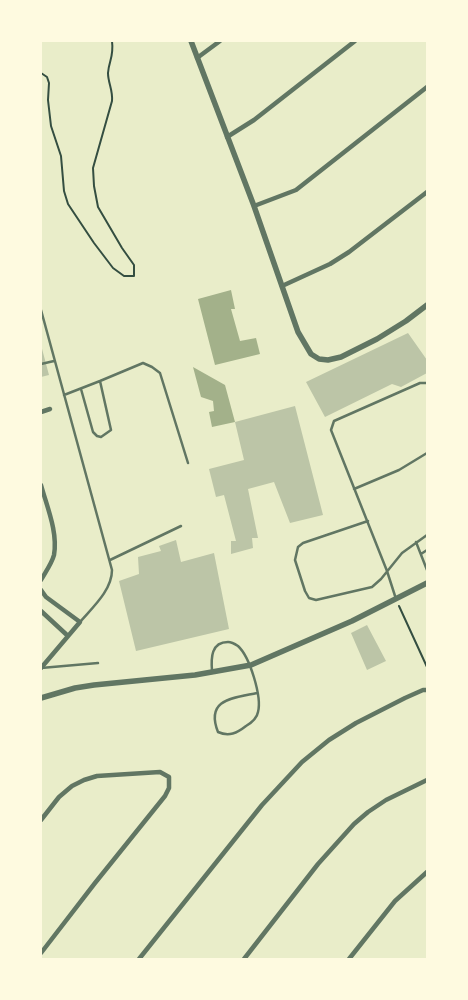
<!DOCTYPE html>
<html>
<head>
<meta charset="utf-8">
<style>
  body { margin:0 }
  #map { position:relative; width:468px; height:1000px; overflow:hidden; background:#e9edc9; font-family:"Sofia Sans Condensed",sans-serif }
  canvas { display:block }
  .frame { position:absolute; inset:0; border:42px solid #fefae0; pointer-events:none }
</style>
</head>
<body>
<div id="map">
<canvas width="468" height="1000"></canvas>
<div class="frame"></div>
</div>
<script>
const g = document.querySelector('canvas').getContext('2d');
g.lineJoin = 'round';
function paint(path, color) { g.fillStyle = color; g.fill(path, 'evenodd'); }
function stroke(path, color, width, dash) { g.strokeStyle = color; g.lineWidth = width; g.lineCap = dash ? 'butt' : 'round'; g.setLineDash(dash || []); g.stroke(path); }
const water = new Path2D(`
  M231,290l4,19h-4l9,32 16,-3 4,16 -45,11 -17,-66z
  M193,367l32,18 10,37 -23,5 -3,-15 5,-1 -1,-10 -12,-4z`);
const building = new Path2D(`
  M408,333l19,27v13l-26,14 -9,-3 -67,33 -19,-35z
  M41,345l8,30 -8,2z
  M295,406l28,109 -33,8 -16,-41 -26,7 10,49h-6l1,10 -22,6v-13h5l-12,-46 -8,2 -7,-28 35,-9 -9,-38z
  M176,540l5,22 33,-9 15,76 -93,22 -17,-70 20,-7 -1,-17 23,-6 -2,-5z
  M367,625l19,36 -19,9 -16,-37z`);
const path = new Path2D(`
  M41,73l6,4 2,6 -1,17 3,26 10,30 3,35 4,13 26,39 19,25 11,8h10v-11l-12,-17 -24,-41 -4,-21 -1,-18 19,-67c1,-11 -4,-18 -4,-28 1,-13 6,-16 4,-32
  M399,606l28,61`);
const service = new Path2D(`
  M41,310l71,260c0,20 -19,37 -32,52
  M41,364l13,-3
  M100,381l43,-18 9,4 8,6 28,90
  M64,395l36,-14 11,49 -10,7 -4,-1 -4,-4 -12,-43
  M354,489l45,-19 28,-17
  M368,521l-65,22 -5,4 -3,13 10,31 4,7 7,2 56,-13 9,-8 21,-26 25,-18
  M416,542l11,28
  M421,554l6,-4
  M110,560l71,-34
  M396,599l-9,-28 -56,-141 3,-9 86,-38h7
  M41,668l57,-5
  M212,671c-1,-13 -1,-29 16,-29 4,0 7,2 10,4 12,11 24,51 20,66 -1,6 -7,11 -12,14 -9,7 -17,11 -28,6 -13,-33 15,-34 39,-39`);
const minor = new Path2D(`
  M197,58l23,-17
  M227,137l27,-17 101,-79
  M254,206l42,-16 131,-103
  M282,286l48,-22 19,-12 78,-60
  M41,412l9,-3
  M41,485c6,22 17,47 13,70 -2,8 -9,18 -13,25
  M41,590l5,7 34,25 -39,46
  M41,611l27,25
  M41,820l18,-23 13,-11 12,-6 13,-4 63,-4 9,5v11l-4,8 -70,87 -54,70
  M139,959l123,-154 40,-43 27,-22 27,-17 49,-25 18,-8h4
  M244,959l74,-95 36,-40 14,-12 18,-12 41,-20
  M349,959l46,-58 32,-29`);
const tertiary = new Path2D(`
  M191,41l63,165 44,126 13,22 8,5 9,1 13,-3 36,-18 29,-18 21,-16
  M41,698l34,-10 19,-3 101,-10 56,-10 101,-44 75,-38`);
paint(water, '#a3b18a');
paint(building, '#bcc5a7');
stroke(path, '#344e41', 2);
stroke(service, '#617663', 2.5);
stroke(minor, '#617663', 4.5);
stroke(tertiary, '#617663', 5.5);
</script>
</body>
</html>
